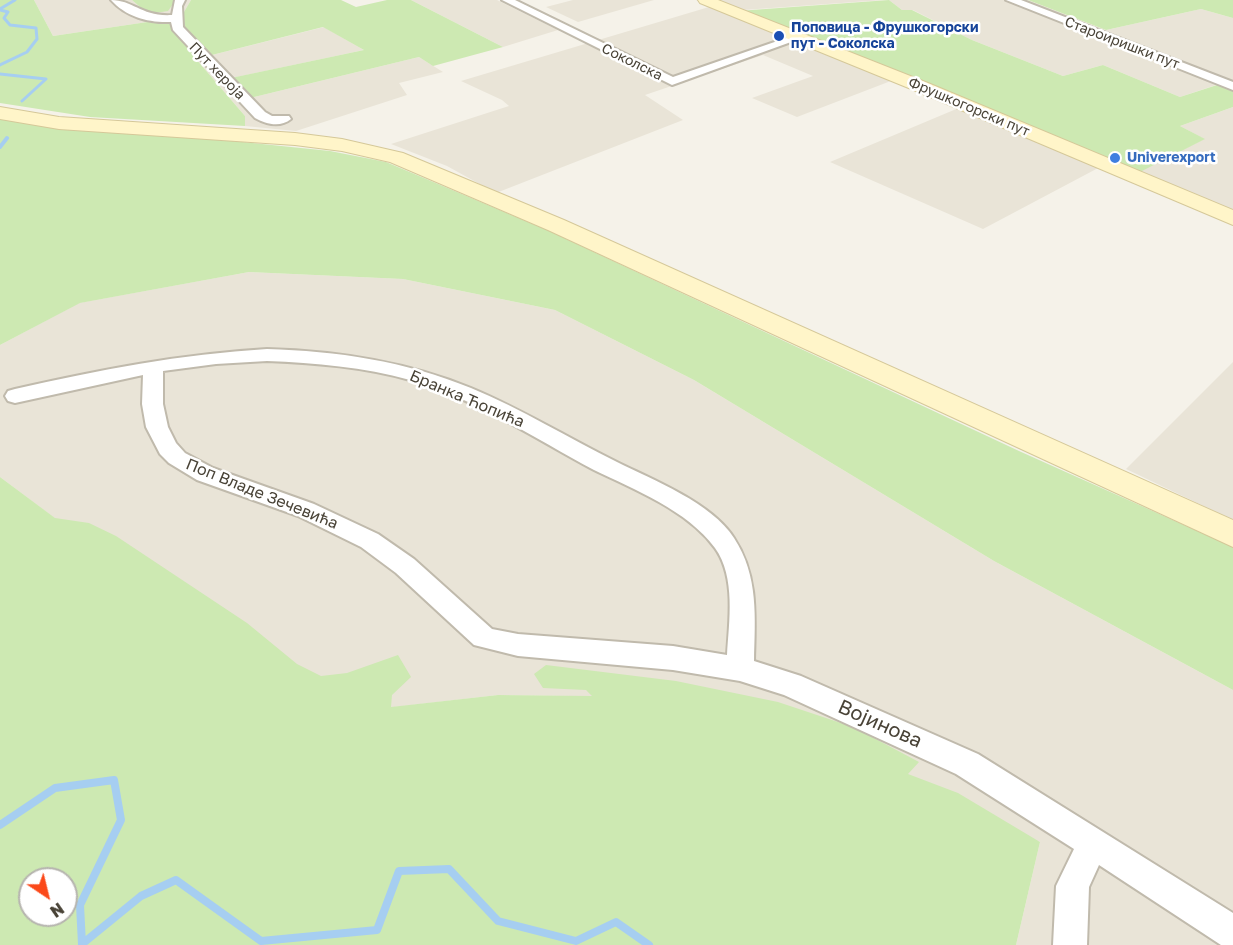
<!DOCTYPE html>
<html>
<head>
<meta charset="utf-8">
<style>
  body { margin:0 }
  #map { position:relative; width:1233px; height:945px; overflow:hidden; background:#f5f2e9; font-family:"Golos Text",sans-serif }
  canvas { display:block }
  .north { position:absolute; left:18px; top:867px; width:60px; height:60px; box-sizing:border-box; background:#fff; border:2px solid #b6b4af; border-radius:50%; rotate:145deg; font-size:16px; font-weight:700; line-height:24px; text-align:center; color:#494337 }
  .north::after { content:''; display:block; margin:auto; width:21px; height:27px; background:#fb491a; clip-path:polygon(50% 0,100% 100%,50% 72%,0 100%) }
</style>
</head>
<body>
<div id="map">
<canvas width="1233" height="945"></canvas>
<div class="north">N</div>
</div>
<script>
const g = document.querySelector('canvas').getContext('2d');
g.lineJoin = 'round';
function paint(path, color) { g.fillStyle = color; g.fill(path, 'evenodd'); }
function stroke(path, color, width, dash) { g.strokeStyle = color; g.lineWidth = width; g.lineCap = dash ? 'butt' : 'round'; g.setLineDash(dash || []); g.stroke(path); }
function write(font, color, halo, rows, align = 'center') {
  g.font = font + ' "Golos Text",sans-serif'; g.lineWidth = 5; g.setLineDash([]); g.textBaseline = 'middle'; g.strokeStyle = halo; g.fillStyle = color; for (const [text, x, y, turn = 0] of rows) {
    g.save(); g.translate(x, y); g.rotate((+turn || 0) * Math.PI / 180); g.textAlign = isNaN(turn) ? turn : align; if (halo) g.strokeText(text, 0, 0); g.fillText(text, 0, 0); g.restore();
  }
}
const residential = new Path2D(`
  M34,0h98l16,14 28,-14h15l-10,17 -128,19z
  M411,0h86l61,30 -55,17z
  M573,0h81l-76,22 -32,-15z
  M696,0h187l-154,11 167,68 -99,38 -45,-19 61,-22 -50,-21 -118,40 38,25 -187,73 -49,-27 -56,-22 118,-38 -7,-6 -41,-19 248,-74z
  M889,0h139l78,30 95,-21 32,9v72l-17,-5 -36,12 -77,-32 -40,11 -91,-36 -59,-30h-11z
  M324,27l40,23 -132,28 18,20 169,-41 24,15 -44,11 8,12 -111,36 -51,-5v-10l-49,-57z
  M961,107l139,60 -117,62 -153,-67z
  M1233,107v118l-107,-47 78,-39 -24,-13z
  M249,272l154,7 152,31 139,70 300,181 239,129v255h-217l24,-103 -400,-145 -142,-2 -181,21 -317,-239v-132l79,-42z
  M1233,362v158l-107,-51z`);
const green = new Path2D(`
  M0,0h34l19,36 128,-19 10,-17h150l15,7 31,-7h24l92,47 -70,19 -14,-9 -169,41 -19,-20 133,-28 -41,-23 -127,32 49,57v10l-155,-9 -90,-14z
  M132,0h44l-8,11 -20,3z
  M889,0l13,10h10l60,30 91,36 40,-11 77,32 37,-12 16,5v17l-53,19 25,13 -67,34 -400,-162z
  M1028,0h205v18l-32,-9 -95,21z
  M0,117l330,34 56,11 161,68 472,221 214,96v143l-239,-129 -300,-181 -139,-70 -152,-31 -154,-7 -169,31 -80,42z
  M0,477l55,41 34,5 27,13 131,87 50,41 24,12 26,-3 51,-18 13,22 -19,18 -1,12 107,-12 94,1 -6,-6 -43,-2 -9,-14 12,-9 130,16 102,21 75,25 66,35 -11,12 50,19 82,49 -24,103h-1016zM30,879h36v36h-36z`);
const streamFar2 = new Path2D(`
  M0,9l15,-9
  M0,10l8,2 -4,6 6,7 26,3 1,11 -10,13 -27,13
  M0,74l46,5 -24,22`);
const streamFar1 = new Path2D(`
  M0,147l7,-9`);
const stream = new Path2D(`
  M0,825l55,-37 59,-8 7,40 -41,85 2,39 59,-48 35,-16 85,61 116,-11 22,-59 50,-2 49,52 78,20 40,-19 33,23`);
const street = new Path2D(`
  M111,0c22,0 31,17 61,15l3,-15h10l-3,6 1,21 82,85 7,4h17l2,3c-11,9 -25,5 -36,-1l-82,-88 -2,-8c-22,1 -45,-5 -60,-22z
  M502,0h13l158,77 119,-41h8l2,2 -130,47z
  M1006,0h15l212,82v8z
  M267,349c70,2 138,12 204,39 51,21 97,50 146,74 36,18 95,41 117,76 25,38 21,80 20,123l47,15 177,78 255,159v32h-12l-122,-80 -10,22 -2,58h-34l3,-59 18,-37 -118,-75 -172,-79 -44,-14 -67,-11 -155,-14 -44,-11 -78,-72 -35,-26 -63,-31 -101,-36 -28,-17 -9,-9 -14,-27 -4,-23 1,-29 -128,28 -7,-2 -3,-5 3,-5 7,-2c84,-19 166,-35 252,-40zM267,361c49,2 96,6 143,19 66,19 124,58 184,90 41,20 93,40 121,78 21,29 14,74 12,107l-54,-9 -155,-12 -26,-5 -78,-70 -36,-25 -64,-30 -101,-36 -28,-15 -9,-10 -8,-16 -5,-23v-33l53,-7z`);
const secondary = new Path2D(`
  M698,0h20l210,83 305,127v15l-317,-134 -216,-88z
  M0,107l59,10 236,16 47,6 61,14 161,67 669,300v27l-685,-317 -158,-68 -48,-11 -47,-6 -236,-16 -59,-10z`);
const markers = [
  [779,36,6,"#1a4fb4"],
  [1115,158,6,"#3f7fe0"]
];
const farTransitnames = [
  ["Поповица - Фрушкогорски",791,28],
  ["пут - Соколска",791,44]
];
const farStreetnames = [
  ["Староиришки пут",1122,43,21],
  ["Соколска",632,62,26],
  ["Пут хероја",217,71,46],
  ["Фрушкогорски пут",969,107,23]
];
const farShopnames = [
  ["Univerexport",1127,158]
];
const streetNames = [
  ["Бранка Ћопића",467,399,23],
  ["Поп Владе Зечевића",262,494,22]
];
const nearStreetnames = [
  ["Војинова",880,724,24]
];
paint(residential, '#e9e4d7');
paint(green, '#cde9b2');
stroke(streamFar2, '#a6cef1', 3);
stroke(streamFar1, '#a6cef1', 4);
stroke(stream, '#a6cef1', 8);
stroke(street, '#c0baac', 4);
stroke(secondary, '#d5c899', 2);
paint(street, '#fff');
paint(secondary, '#fff5c9');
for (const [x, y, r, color] of markers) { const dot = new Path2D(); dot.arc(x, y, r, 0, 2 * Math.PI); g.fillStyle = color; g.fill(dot); stroke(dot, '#fff', 2); }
write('bold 14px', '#164399', '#fff', farTransitnames, 'left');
write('14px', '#494337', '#fff', farStreetnames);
write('bold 14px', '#366cbe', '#fff', farShopnames, 'left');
write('16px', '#494337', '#fff', streetNames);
write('20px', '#494337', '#fff', nearStreetnames);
</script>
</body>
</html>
